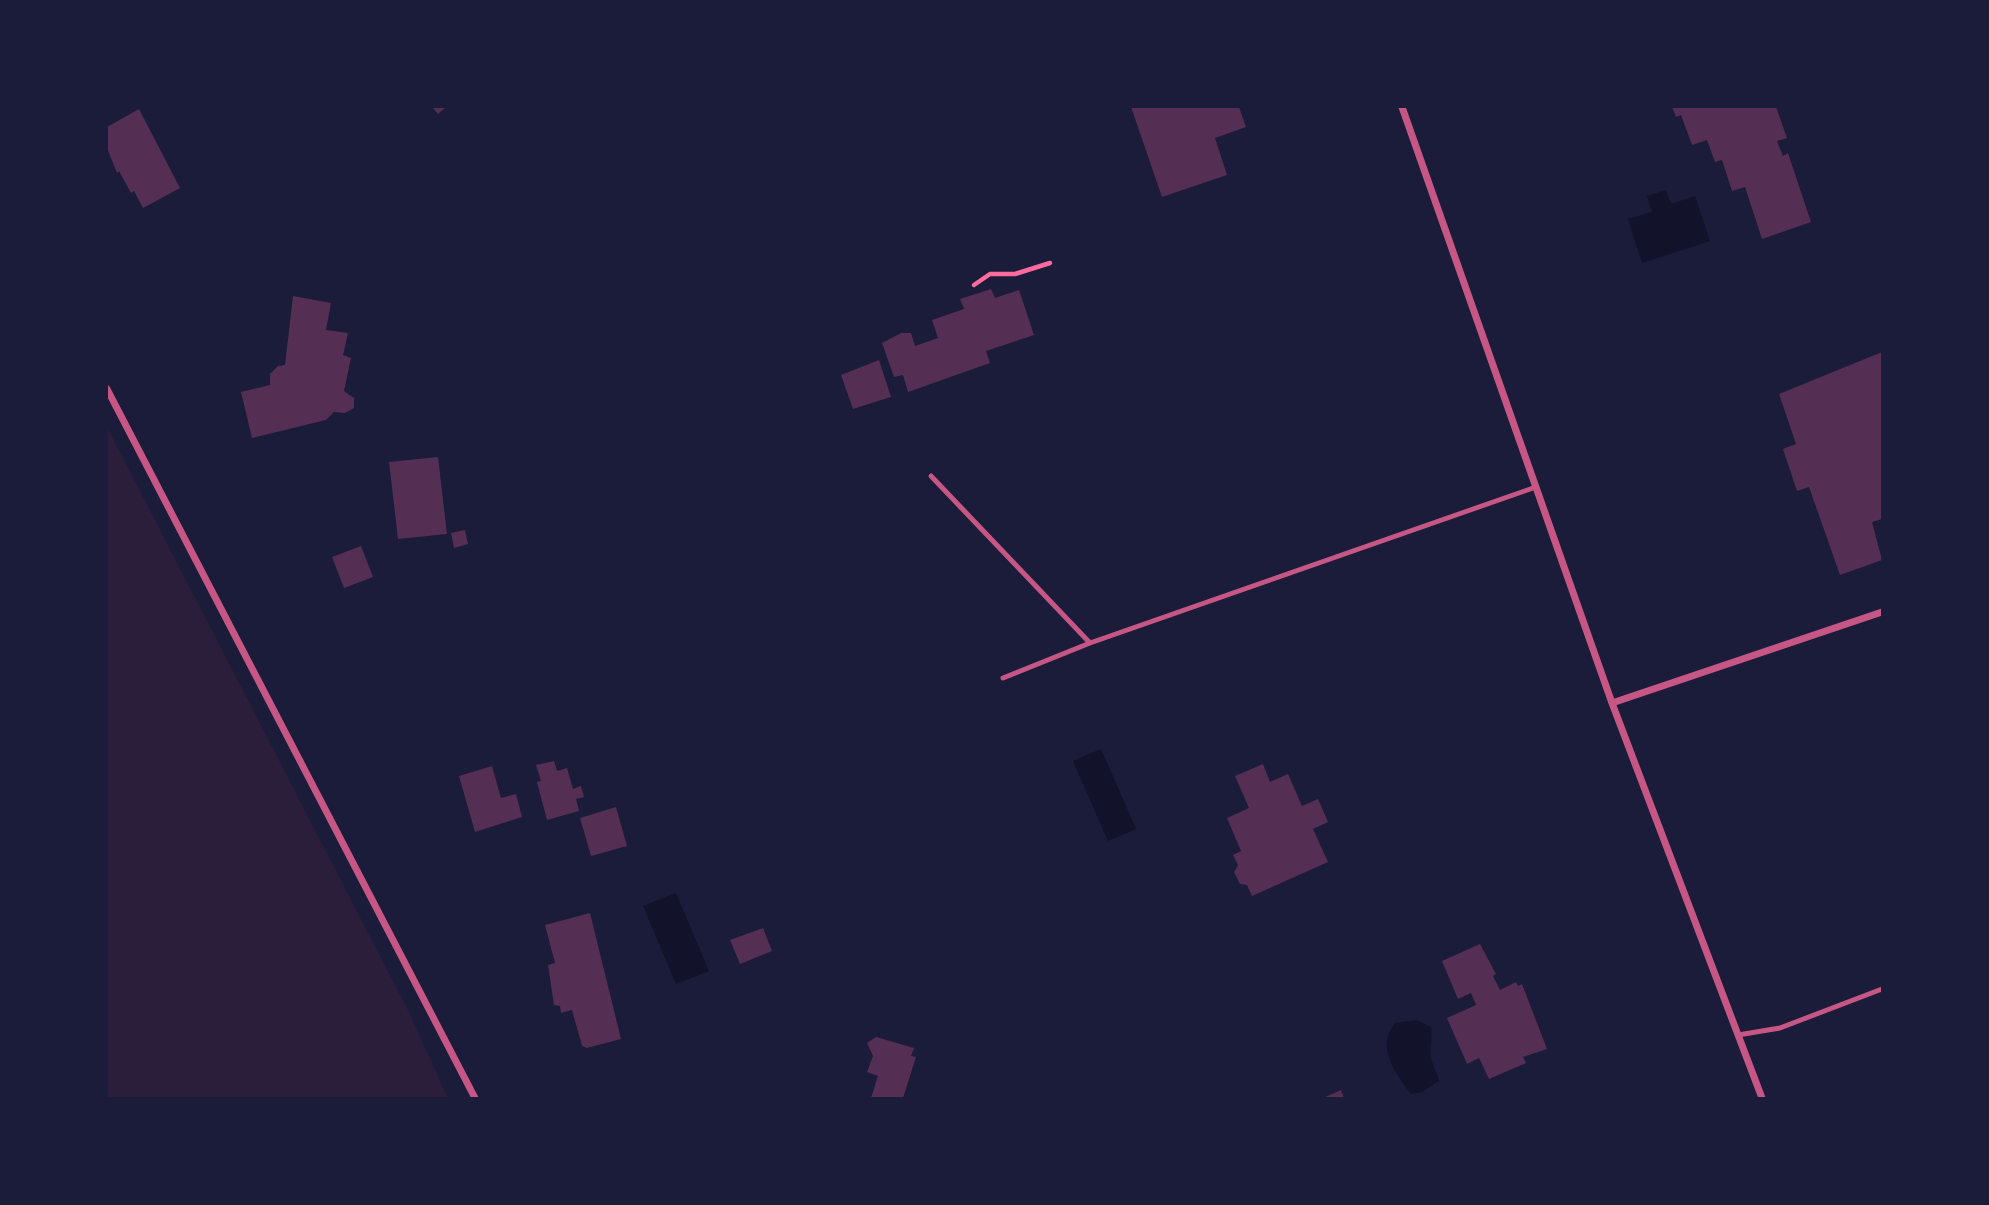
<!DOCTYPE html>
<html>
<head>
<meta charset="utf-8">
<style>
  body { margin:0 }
  #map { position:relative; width:1989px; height:1205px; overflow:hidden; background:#1b1b3a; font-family:"Noto Sans",sans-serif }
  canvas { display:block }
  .frame { position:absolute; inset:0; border:108px solid #1b1b3a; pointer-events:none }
</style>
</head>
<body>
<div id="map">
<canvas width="1989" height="1205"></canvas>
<div class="frame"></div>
</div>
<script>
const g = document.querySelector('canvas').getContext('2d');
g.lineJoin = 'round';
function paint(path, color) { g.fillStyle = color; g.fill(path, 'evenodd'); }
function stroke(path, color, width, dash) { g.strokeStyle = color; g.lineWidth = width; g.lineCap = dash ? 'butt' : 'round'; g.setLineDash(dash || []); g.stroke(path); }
const green = new Path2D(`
  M107,427l301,583 40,88h-341z`);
const water = new Path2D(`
  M1666,190l5,14 24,-8 15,45 -68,22 -14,-44 24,-7 -5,-16z
  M1101,749l35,80 -28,12 -35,-80z
  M676,893l33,78 -33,13 -33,-78z
  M1416,1020l15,7c2,11 -2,20 0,30 1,8 6,15 8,24l-17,11 -11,2c-15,-21 -36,-46 -16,-71z`);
const building = new Path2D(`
  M432,107h14l-8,7z
  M1131,107h108l7,20 -31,11 12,37 -65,22z
  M1672,107h104l11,31 -10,3 6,15 5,-3 23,69 -49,17 -17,-52 -13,4 -10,-31 -7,2 -8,-22 -15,5 -11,-30 -5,2z
  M139,109l41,79 -37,20 -9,-17 -3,2 -12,-22 -2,2 -10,-25v-21z
  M991,289l4,9 24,-8 15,45 -48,16 4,12 -82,29 -5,-17 -9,2 -12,-34 19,-10h10l4,13 23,-8 -6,-18 32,-11 -4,-10z
  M293,296l38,7 -5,27 22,3 -5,22 8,3 -7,33 10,7v10l-9,5 -11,-1 -8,8 -74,18 -11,-46 29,-7v-11l8,-8 7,-1z
  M1882,352v167l-10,3 10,38 -42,15 -31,-88 -12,4 -14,-42 13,-5 -17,-50z
  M879,360l12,37 -38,12 -12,-34z
  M438,457l9,77 -49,5 -9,-77z
  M465,530l3,14 -14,4 -3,-15z
  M361,546l12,31 -29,11 -12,-31z
  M554,761l3,10 10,-3 6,21 8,-3 3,11 -8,2 3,12 -32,9 -10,-38 4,-1 -5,-16z
  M1263,764l7,18 18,-8 14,32 16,-7 10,23 -15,7 15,33 -76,34 -5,-11 -7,-1 -6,-12 4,-7 -5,-10 8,-4 -14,-33 22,-10 -14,-32z
  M492,766l9,32 15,-4 6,23 -47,15 -16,-56z
  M616,807l11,39 -36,10 -11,-38z
  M590,913l31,126 -34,9 -5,-2 -10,-36 -11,3 -1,-7 -6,-1 -6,-40 7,-2 -10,-38z
  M763,928l9,23 -32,13 -10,-24z
  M1480,944l16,30 -3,2 7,14 16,-8 2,4 4,-2 25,65 -24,8 3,6 -37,16 -10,-21 -12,6 -20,-46 29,-13 -5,-12 -13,6 -16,-38z
  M876,1037l38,11 -3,8 5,1 -13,41h-32l7,-22 -11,-4 6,-16 -6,-13z
  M1341,1090l3,8h-21z`);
const path = new Path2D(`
  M974,285l16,-11h25l35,-11`);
const service = new Path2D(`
  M931,476l159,167 446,-156
  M1003,678l87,-35
  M1738,1035l42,-7 102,-39`);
const minor = new Path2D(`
  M1402,107l210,596 150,395
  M107,389l368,709
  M1612,703l270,-91`);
paint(green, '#2a1e3b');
paint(water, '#12122b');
paint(building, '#542f53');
stroke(path, '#ff6b9d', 4.5);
stroke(service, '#c65784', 5);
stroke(minor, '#c65784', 7);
</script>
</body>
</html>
